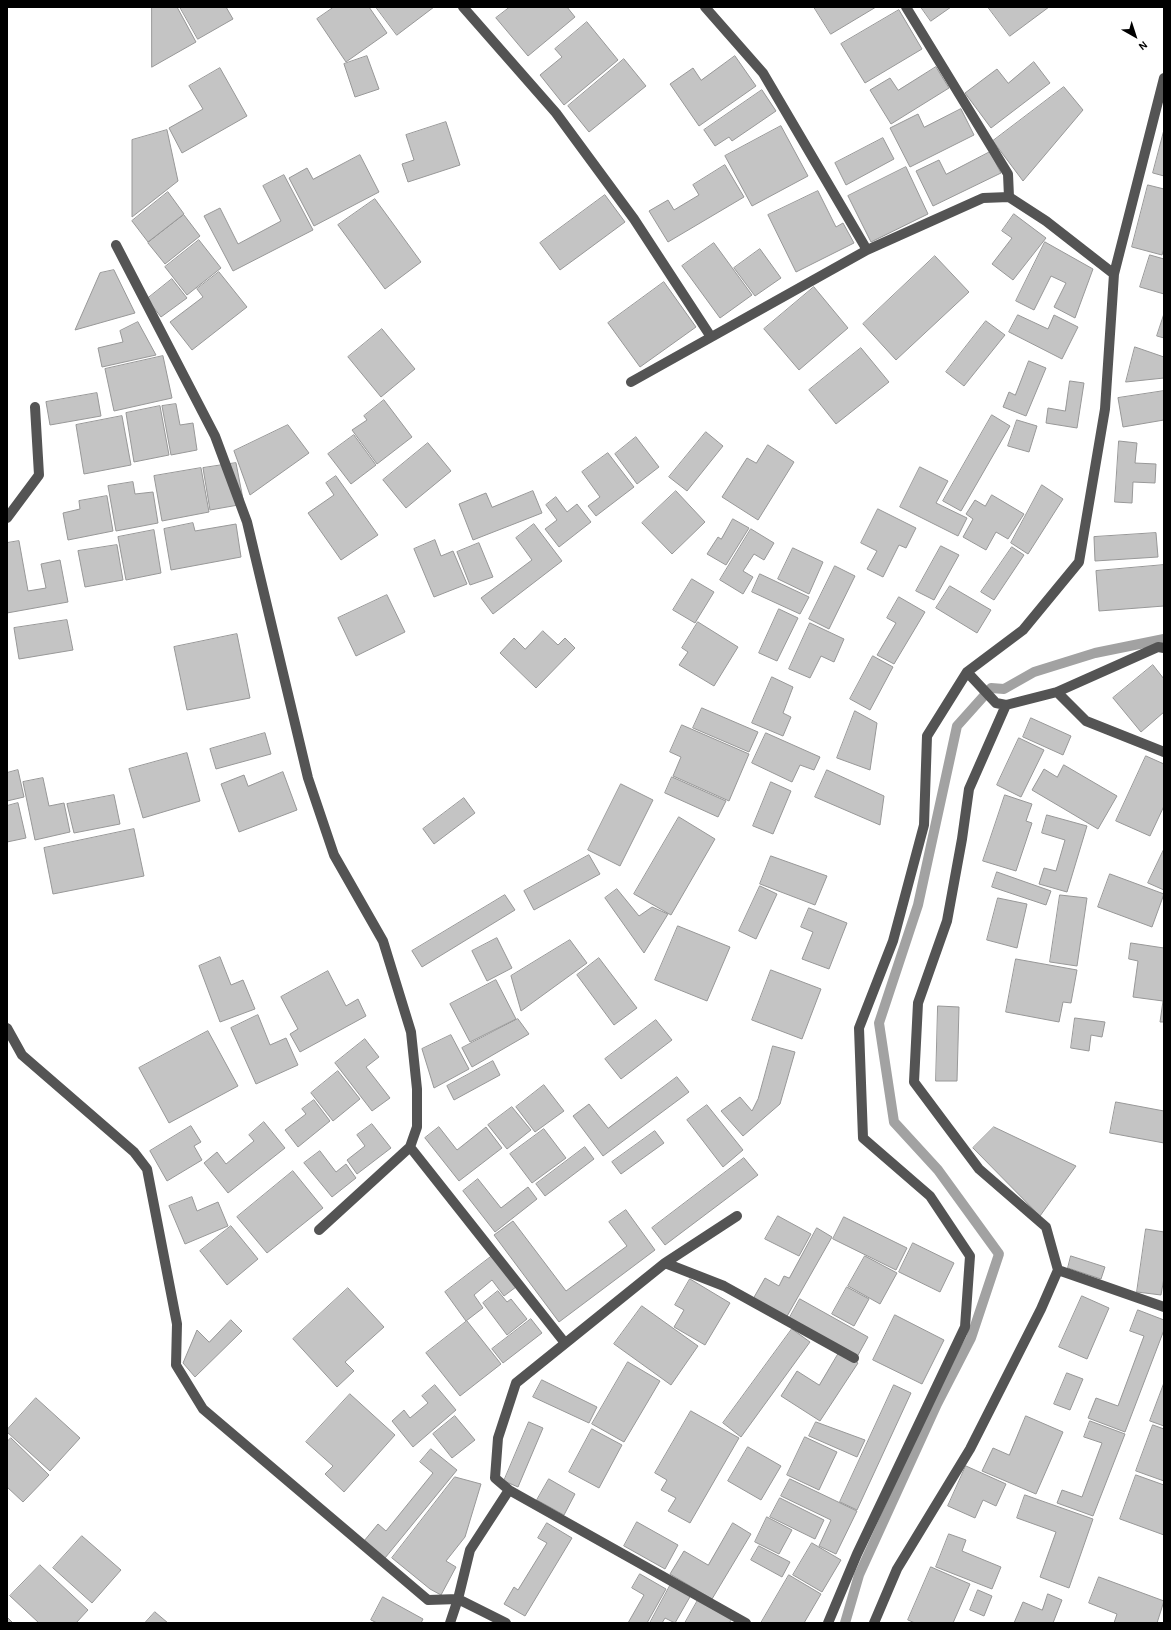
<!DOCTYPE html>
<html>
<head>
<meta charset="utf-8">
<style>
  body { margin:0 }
  #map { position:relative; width:1171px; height:1630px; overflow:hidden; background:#fff; font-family:"Alegreya Sans",sans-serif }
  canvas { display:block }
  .frame { position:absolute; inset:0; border:8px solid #000; pointer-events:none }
  .north { position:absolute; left:1115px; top:16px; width:40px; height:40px; -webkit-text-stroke:3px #fff; paint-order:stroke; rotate:141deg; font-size:11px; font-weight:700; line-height:16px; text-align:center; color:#000 }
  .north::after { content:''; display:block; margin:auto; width:14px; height:18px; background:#000; clip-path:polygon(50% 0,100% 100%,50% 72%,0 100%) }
</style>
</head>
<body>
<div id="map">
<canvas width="1171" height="1630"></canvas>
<div class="frame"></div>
<div class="north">N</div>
</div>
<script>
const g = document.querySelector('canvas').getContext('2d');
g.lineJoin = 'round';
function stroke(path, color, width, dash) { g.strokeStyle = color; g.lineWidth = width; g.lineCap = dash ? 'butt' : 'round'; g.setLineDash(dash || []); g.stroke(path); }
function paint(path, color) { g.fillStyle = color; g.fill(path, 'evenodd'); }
const stream = new Path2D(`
  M845,1623l14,-48 78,-171 34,-66 28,-84 -61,-84 -44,-48 -15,-99 39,-118 39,-179 34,-38 13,1 30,-17 61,-19 69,-14`);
const building = new Path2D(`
  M152,7h25l19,35 -44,25z
  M180,7h46l7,12 -35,20z
  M334,7h35l18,26 -41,29 -29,-43z
  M376,7h58l-37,28z
  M510,7h57l8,10 -47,39 -32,-38z
  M814,7h62l-45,27z
  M921,7h30l-20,14z
  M988,7h61l-39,29z
  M899,10l23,39 -57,34 -24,-39z
  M587,22l31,38 -54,45 -24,-30 22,-18 -7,-8z
  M367,56l12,33 -24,8 -11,-33z
  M735,56l21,30 -57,40 -29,-42 23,-16 8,12z
  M624,59l22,27 -57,46 -21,-26z
  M1034,62l16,21 -59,45 -26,-35 32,-24 11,14z
  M936,67l13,21 -58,36 -21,-34 20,-12 8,12z
  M220,68l27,48 -65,37 -13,-25 34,-19 -14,-23z
  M1064,87l19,23 -60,71 -30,-40z
  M762,90l14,21 -44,30 -3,-4 -14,9 -11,-16z
  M961,109l13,26 -64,32 -20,-39 28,-14 6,13z
  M446,122l14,43 -52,17 -6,-18 12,-4 -8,-25z
  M781,126l27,50 -56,30 -27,-50z
  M167,130l11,51 -46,36v-77z
  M1164,130v46l-11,-3z
  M883,138l11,21 -48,26 -11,-22z
  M990,152l11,21 -68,33 -17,-35 23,-11 7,14z
  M360,155l19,37 -65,34 -25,-48 18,-10 6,11z
  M725,165l19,32 -76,45 -19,-31 19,-11 6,10 25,-15 -6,-10z
  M906,167l22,47 -57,28 -23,-46z
  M284,175l29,55 -80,41 -29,-55 16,-8 18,36 43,-23 -18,-35z
  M1148,185l16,4v59l-2,7 -30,-8z
  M818,191l18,36 7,-4 11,20 -58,29 -28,-57z
  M168,192l16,22 -36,28 -16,-21z
  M605,195l20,27 -65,48 -20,-27z
  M375,199l46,63 -36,27 -47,-64z
  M1014,214l32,24 -33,42 -21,-16 20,-26 -10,-7z
  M184,215l16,21 -35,28 -17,-21z
  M199,240l22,28 -34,27 -22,-28z
  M1045,242l48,27 -18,49 -21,-11 12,-24 -15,-7 -17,34 -18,-9z
  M714,243l38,52 -32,23 -38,-52z
  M760,249l21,29 -26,18 -21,-28z
  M1150,255l14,4v-1v36l-24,-7z
  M935,256l34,36 -73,68 -33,-36z
  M114,270l21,43 -60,17 25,-57z
  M219,272l28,35 -55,43 -22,-28 33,-25 -6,-8z
  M172,279l15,19 -26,19 -14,-18z
  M664,282l32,45 -56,40 -32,-44z
  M814,287l34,41 -49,42 -35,-41z
  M1164,314v24l-7,-2z
  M1018,315l30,14 6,-14 24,12 -16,32 -53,-27z
  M986,321l19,14 -41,51 -18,-14z
  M138,322l18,33 -54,12 -4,-19 25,-6 -3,-11z
  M382,329l33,40 -34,28 -33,-40z
  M1135,347l29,10v21l-38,4z
  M861,348l28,34 -53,42 -27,-34z
  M163,356l9,42 -58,13 -9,-42z
  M1029,361l17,7 -20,48 -23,-9 6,-15 6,3z
  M1070,381l14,2 -7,45 -31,-5 2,-15 17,3z
  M1164,391v29l-41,7 -5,-29z
  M97,393l4,23 -51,9 -4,-23z
  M384,400l28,37 -35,27 -25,-34 15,-10 -3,-4z
  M176,404l4,21 13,-2 4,27 -26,5 -9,-49z
  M160,406l9,49 -35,7 -8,-49z
  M992,415l18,11 -49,85 -18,-10z
  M122,416l9,49 -47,9 -8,-49z
  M1017,420l20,6 -8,26 -21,-6z
  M288,425l21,28 -59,42 -16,-44z
  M706,432l17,14 -36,45 -18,-14z
  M354,435l22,30 -25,19 -23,-30z
  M636,437l23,30 -22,17 -22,-30z
  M1119,441l18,2 -2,20 21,1 -1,19 -22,-1 -1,21 -17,-1z
  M428,443l23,28 -45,37 -23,-28z
  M768,445l26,17 -36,58 -36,-23 25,-39 9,5z
  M608,453l26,34 -38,29 -8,-10 12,-9 -18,-25z
  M236,463l8,41 -34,6 -7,-42z
  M920,467l28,14 -12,22 31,15 -9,18 -58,-29z
  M201,468l8,44 -47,9 -8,-45z
  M336,476l42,59 -37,25 -33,-47 26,-18 -8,-12z
  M133,482l2,12 18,-2 5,31 -42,8 -8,-45z
  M1042,485l21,14 -35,55 -17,-11z
  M533,491l9,22 -69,27 -14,-36 27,-11 6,14z
  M676,491l29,31 -33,32 -30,-31z
  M992,495l32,19 -16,25 -12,-7 -10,18 -23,-13 10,-18 -7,-5 9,-14 10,6z
  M107,496l6,35 -45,9 -5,-27 17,-4 -1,-8z
  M556,497l11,15 10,-8 14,18 -32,25 -14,-18 12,-9 -11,-15z
  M878,509l38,19 -10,20 -7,-3 -16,32 -16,-8 10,-18 -16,-8z
  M733,519l16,9 -23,37 -19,-11 11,-17 3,2z
  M193,523l2,8 41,-7 5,33 -70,13 -7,-41z
  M534,524l28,37 -69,53 -12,-16 51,-38 -16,-22z
  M751,529l23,14 -10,17 -10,-6 -11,17 10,6 -10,17 -23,-14z
  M154,530l7,43 -35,7 -8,-43z
  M1156,533l2,24 -63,4 -1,-24z
  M435,540l6,16 12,-5 14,33 -33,13 -20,-48z
  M19,541l9,50 18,-3 -5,-24 19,-4 8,42 -61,11v-70z
  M479,543l14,34 -23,8 -13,-33z
  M117,545l6,35 -38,7 -7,-36z
  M941,546l18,9 -25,45 -18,-9z
  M1012,547l12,8 -30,45 -13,-8z
  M793,548l30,14 -14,32 -31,-15z
  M1164,565v41l-65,5 -3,-40z
  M835,566l20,10 -26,53 -20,-10z
  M760,574l49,23 -9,17 -48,-22z
  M692,579l22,13 -19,31 -22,-13z
  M950,586l41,24 -14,23 -41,-25z
  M387,595l18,37 -49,24 -18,-38z
  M899,597l26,15 -31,52 -17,-9 19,-32 -9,-5z
  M779,609l19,9 -21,43 -18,-8z
  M67,620l6,30 -54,9 -5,-31z
  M698,622l40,25 -24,39 -35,-21 9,-13 -6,-4z
  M810,623l34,16 -10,23 -13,-6 -11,22 -21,-9z
  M543,631l15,14 7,-7 10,10 -39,40 -36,-35 14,-15 11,11z
  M237,634l13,64 -63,12 -13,-63z
  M873,656l20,11 -23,43 -20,-11z
  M1153,665l11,14v33l-23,20 -28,-34z
  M772,677l21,10 -10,26 8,4 -8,19 -31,-13z
  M702,708l56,24 -9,20 -56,-24z
  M855,711l22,12 -7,47 -33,-12z
  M1031,718l40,18 -8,19 -40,-18z
  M682,725l67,29 -20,47 -56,-25 8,-19 -11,-5z
  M265,733l6,21 -55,15 -6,-20z
  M766,733l54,24 -6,13 -14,-5 -8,17 -40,-19z
  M1019,738l25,12 -23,47 -24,-12z
  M187,753l13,48 -57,17 -14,-49z
  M1146,756l18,8v42l-14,30 -34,-15z
  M1064,765l53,31 -19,33 -66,-39 12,-21 13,8z
  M18,770l6,27 -17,4v-28z
  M827,770l57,26 -4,29 -65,-28z
  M283,772l14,38 -58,22 -18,-48 23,-9 4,11z
  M672,777l54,24 -8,16 -53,-24z
  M43,778l6,28 15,-3 6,29 -35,8 -12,-58z
  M771,782l20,9 -18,43 -20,-8z
  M621,784l32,16 -33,66 -32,-16z
  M114,795l6,29 -46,9 -7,-29z
  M1005,795l27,9 -6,17 6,2 -16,48 -33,-10z
  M464,798l11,15 -41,31 -11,-15z
  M18,803l8,35 -19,4v-36z
  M1047,815l40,11 -20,66 -28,-8 5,-16 12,3 9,-31 -23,-7z
  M679,817l36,22 -44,76 -37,-21z
  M134,829l10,47 -91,18 -9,-46z
  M1164,849v41l-16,-7z
  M589,855l11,19 -66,36 -10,-19z
  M771,856l56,20 -12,29 -55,-21z
  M997,872l54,19 -5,14 -54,-18z
  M1110,874l54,20 -12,33 -54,-20z
  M760,886l17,8 -21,45 -17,-8z
  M617,889l22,27 13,-9 16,7 -24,39 -39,-55z
  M505,895l10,15 -93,57 -10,-16z
  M1060,895l27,3 -10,68 -27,-4z
  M998,898l29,6 -10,44 -30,-8z
  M809,908l38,15 -18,46 -27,-10 11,-27 -12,-5z
  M678,926l52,21 -23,54 -52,-21z
  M497,938l15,30 -25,13 -15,-30z
  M570,940l17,23 -66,48 -10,-35z
  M1131,943l33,5v74h-4l3,-21 -30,-4 5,-36 -9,-2z
  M220,957l11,28 12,-5 12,29 -35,13 -21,-56z
  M599,958l38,50 -23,17 -37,-50z
  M1016,959l61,11 -6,33 -8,-1 -4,20 -53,-10z
  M771,970l50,19 -19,50 -50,-19z
  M328,971l18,35 12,-7 8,17 -66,36 -10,-18 8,-5 -17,-32z
  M496,980l20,39 -46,23 -20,-38z
  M938,1006l21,1 -2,74h-21z
  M258,1015l12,30 16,-7 12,27 -42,19 -25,-56z
  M1075,1018l30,4 -3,15 -11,-2 -2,16 -18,-3z
  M518,1019l11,15 -57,33 -10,-19z
  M656,1020l16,20 -51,39 -16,-20z
  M208,1031l30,55 -69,37 -30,-55z
  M451,1035l18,34 -35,19 -12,-39z
  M365,1039l14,18 -13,10 24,31 -18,13 -37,-48z
  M773,1046l22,6 -15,52 -37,32 -22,-25 19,-14 12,14 6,-12z
  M493,1061l7,14 -46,25 -7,-14z
  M338,1071l22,28 -27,22 -22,-28z
  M677,1077l12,15 -86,64 -30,-40 16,-12 19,24z
  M544,1085l20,26 -29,21 -19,-25z
  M314,1100l16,21 -32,26 -13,-17 21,-16 -4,-5z
  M1116,1102l48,9v32l-54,-10z
  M707,1105l36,45 -20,17 -36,-47z
  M512,1107l19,23 -24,19 -19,-24z
  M264,1122l21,26 -57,45 -24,-30 13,-11 9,12 28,-23 -5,-6z
  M372,1124l19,24 -34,26 -10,-14 18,-14 -8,-11z
  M191,1126l10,16 -7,4 8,14 -35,21 -17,-30z
  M439,1127l18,23 29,-23 16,21 -43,33 -34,-43z
  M994,1127l82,39 -36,50 -67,-68z
  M544,1129l22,29 -34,25 -22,-29z
  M655,1131l9,12 -43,31 -9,-12z
  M585,1147l9,12 -49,37 -9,-12z
  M320,1151l16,21 10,-8 10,14 -24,19 -28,-34z
  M744,1158l14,17 -93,70 -13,-17z
  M293,1171l30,37 -56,45 -30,-36z
  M478,1179l23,29 27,-21 9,12 -42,33 -32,-41z
  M192,1197l5,14 21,-9 10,24 -43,18 -16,-38z
  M626,1210l29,40 -96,72 -65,-87 19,-14 53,70 61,-45 -18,-24z
  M778,1216l33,18 -12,22 -34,-17z
  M844,1217l63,31 -11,22 -63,-31z
  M231,1226l27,33 -31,26 -27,-34z
  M817,1228l15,9 -46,81 -33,-19 12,-21 14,8 5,-10 5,2z
  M1146,1229l18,3v46l-3,17 -24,-3z
  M913,1243l41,20 -14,29 -41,-20z
  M492,1256l24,31 -12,9 -12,-16 -18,15 9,13 -17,13 -21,-29z
  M865,1256l32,17 -17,31 -32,-18z
  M1071,1256l34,11 -4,12 -33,-11z
  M690,1279l40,24 -25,42 -31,-18 10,-17 -9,-5z
  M847,1287l22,12 -15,27 -22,-12z
  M348,1288l36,39 -39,35 9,9 -17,16 -44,-48z
  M498,1291l9,11 4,-3 16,20 -20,16 -24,-32z
  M1082,1296l27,12 -22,51 -28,-12z
  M800,1299l68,38 -11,20 -68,-38z
  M642,1306l56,40 -27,39 -57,-41z
  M1138,1310l26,10v10l-39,102 -37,-14 8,-20 22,8 26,-70 -14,-5z
  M895,1315l49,25 -22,44 -49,-24z
  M531,1319l11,14 -39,30 -11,-14z
  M231,1320l11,11 -47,46 -12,-14 14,-33 12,12z
  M467,1321l34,43 -41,32 -34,-43z
  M792,1329l18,13 -69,95 -18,-14z
  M840,1351l18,12 -38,58 -39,-25 16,-25 22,14z
  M628,1362l32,19 -36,61 -32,-18z
  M1067,1373l16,6 -13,31 -16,-6z
  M542,1380l55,27 -8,16 -56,-26z
  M1164,1383v43l-14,-5z
  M435,1385l21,25 -43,37 -21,-26 12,-11 6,8 18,-15 -6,-7z
  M894,1385l17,8 -54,117 -17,-8z
  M350,1394l45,41 -51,57 -19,-18 8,-8 -27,-24z
  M36,1398l44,40 -30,33 -43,-39v-2z
  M691,1411l48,27 -49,85 -22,-12 8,-13 -15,-8 6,-10 -12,-7z
  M455,1416l20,24 -23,18 -19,-24z
  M1026,1416l37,16 -27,62 -54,-23 11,-23 16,7z
  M1090,1421l35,13 -32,82 -36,-13 5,-13 20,7 20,-54 -18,-6z
  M529,1422l14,6 -25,59 -14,-6z
  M816,1422l49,18 -8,17 -48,-21z
  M1153,1425l11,4v52l-28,-10z
  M592,1429l30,16 -23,43 -30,-16z
  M805,1437l32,15 -18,38 -32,-15z
  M11,1438l38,37 -26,27 -16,-15v-45z
  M748,1447l33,19 -20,34 -33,-19z
  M431,1449l26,21 -72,88 -21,-17 14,-17 8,7 47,-58 -13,-11z
  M966,1466l40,18 -10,22 -13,-6 -8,18 -27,-12z
  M1136,1475l28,10v50l-44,-16z
  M455,1477l26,7 -16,53 -19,24 10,6 -15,28 -11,-6 -38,-31z
  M549,1479l26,15 -11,21 -27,-15z
  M790,1479l67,32 -21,43 -17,-8 12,-26 -50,-24z
  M1025,1495l68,24 -24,69 -29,-11 16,-45 -39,-14z
  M780,1498l44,22 -9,19 -45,-22z
  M767,1517l25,13 -13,24 -24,-12z
  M637,1522l41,23 -13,24 -41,-23z
  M547,1523l25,15 -47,78 -21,-12 10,-17 4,3 29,-47 -9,-5z
  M733,1523l18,11 -39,65 -42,-25 14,-23 24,14z
  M949,1534l17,6 -4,11 39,16 -9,22 -56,-22z
  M82,1536l39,34 -29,33 -39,-35z
  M812,1543l29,17 -19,32 -29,-17z
  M759,1546l31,16 -8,15 -31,-17z
  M40,1565l48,45 -12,13h-37l-29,-27z
  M931,1567l39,17 -17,39h-38l-7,-3z
  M640,1574l26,15 -19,34h-19l16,-28 -12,-7z
  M789,1575l32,19 -17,29h-43z
  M1099,1577l65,24 -7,22h-43l3,-9 -28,-11z
  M671,1584l20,11 -16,28 -10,-5 -3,5h-12z
  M978,1590l14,6 -8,20 -14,-6z
  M1048,1594l14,6 -9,23h-39l9,-21 19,8z
  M383,1597l40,22 -2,4h-44l-6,-3z
  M698,1600l34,19 -3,4h-44z
  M155,1612l13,11h-23z
  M7,1617l6,6h-6z`);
const minor = new Path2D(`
  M463,7l93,106 78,106 77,118
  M705,7l58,66 104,177
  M906,7l102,167 1,23
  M116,245l99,191 32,86 61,256 26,77 49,86 28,91 6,57v38l-7,20 -91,83
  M631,382l236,-132 116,-52 26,-1 37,24 68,53
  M7,518l32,-43 -4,-68
  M967,672l29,31 10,2
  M1057,692l29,29 78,31
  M7,1028l15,27 112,97 13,17 30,155 -1,41 27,44 225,191 30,-1 48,24
  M410,1147l155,196
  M665,1263l59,23 130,72
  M1058,1270l106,37
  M509,1490l237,133
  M450,1623l8,-24 12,-49 39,-60 -14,-12 3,-40 18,-55 149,-120 72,-47
  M828,1623l29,-69 108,-227 5,-71 -40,-60 -67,-58 -4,-110 34,-87 31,-116 3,-89 40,-64 56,-42 56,-68 26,-153 9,-135 50,-196
  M874,1623l23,-54 73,-120 71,-140 17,-39 -12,-43 -67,-58 -65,-87 4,-79 29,-82 15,-82 7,-50 37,-84 51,-13 101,-45 6,1`);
stroke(stream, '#a2a2a2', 10);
paint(building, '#c4c4c4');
stroke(building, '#989898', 1);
stroke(minor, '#545454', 10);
</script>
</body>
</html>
